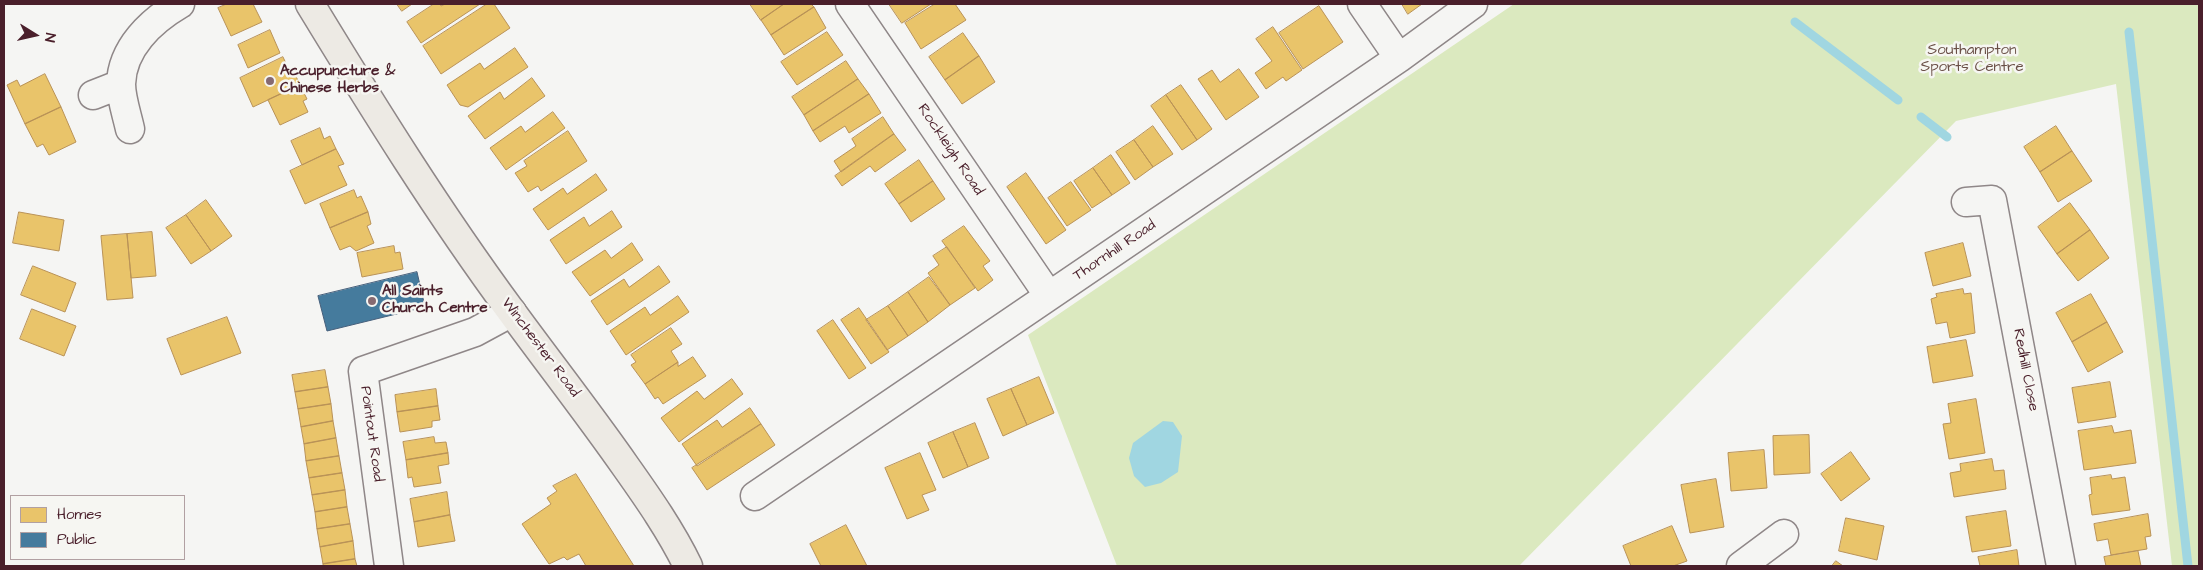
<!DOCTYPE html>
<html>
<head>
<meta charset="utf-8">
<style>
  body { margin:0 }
  #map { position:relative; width:2203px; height:570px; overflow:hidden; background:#f5f5f3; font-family:"Architects Daughter",sans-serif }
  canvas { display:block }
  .frame { position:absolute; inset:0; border:5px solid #4a1f2b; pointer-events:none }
  .legend { position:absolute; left:10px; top:495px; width:175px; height:65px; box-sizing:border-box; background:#f6f6f2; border:1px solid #b1a0a2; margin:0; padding:6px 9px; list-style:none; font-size:15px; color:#4a1f2b }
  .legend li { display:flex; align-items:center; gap:10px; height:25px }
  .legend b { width:25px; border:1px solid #b1a0a2 }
  .north { position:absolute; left:10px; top:10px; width:50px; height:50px; -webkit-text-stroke:4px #f6f6f2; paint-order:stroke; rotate:100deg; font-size:14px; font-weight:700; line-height:20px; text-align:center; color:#4a1f2b }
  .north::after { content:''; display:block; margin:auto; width:18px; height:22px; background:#4a1f2b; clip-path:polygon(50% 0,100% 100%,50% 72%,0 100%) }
</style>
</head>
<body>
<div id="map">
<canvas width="2203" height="570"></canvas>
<div class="frame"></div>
<ul class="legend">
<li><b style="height:14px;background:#e9c46a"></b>Homes</li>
<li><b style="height:14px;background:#457b9d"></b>Public</li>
</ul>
<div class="north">N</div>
</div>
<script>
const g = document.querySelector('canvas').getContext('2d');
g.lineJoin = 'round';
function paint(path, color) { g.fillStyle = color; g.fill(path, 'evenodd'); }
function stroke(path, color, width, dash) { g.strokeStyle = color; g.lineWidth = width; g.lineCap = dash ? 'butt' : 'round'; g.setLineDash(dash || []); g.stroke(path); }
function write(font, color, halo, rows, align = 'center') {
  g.font = font + ' "Architects Daughter",sans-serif'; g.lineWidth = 5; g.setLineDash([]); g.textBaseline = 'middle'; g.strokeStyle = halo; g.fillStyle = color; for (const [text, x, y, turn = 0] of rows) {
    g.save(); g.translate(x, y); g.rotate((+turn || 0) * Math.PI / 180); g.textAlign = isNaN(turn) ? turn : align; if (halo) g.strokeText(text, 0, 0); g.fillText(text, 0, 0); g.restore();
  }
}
const green = new Path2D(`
  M1514,4h685v562h-27l-56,-482 -160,37 -437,445h-402l-89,-231z`);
const water = new Path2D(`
  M1163,421l10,1 9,14 -4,36 -17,11 -16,4 -11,-11 -5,-18 4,-15z`);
const homes = new Path2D(`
  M227,4h26l9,18 -31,14 -13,-28z
  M397,4h15l-10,7z
  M434,4h6l1,2 4,-2h35l-59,39 -14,-21z
  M487,4h7l16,24 -69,46 -18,-28z
  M750,4h34l-23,16z
  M784,4h27l3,3 -43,28 -10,-15z
  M889,4h42l-29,19z
  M935,4h20l11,16 -45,29 -16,-26z
  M1402,4h20l-14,10z
  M1319,6l24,36 -40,27 -24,-36z
  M814,7l12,21 -42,27 -13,-20z
  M1273,27l29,43 -16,11 -3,-4 -17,12 -11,-16 17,-12 -16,-22z
  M270,30l10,23 -32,15 -10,-23z
  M827,32l16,23 -46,30 -16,-23z
  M963,33l16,23 -34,24 -16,-23z
  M515,48l13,19 -60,40 -8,-2 -13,-20 33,-22 4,6z
  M979,56l16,26 -33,22 -17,-24z
  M283,57l8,17 3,-2 6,13 -47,22 -13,-29z
  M846,61l12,18 -54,36 -12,-18z
  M1239,69l20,28 -33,23 -28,-41 14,-9 8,12z
  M45,74l16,33 -36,17 -18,-39 10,-5 3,6z
  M532,78l13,18 -60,43 -17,-23 32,-24 4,7z
  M858,79l11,15 -56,37 -9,-16z
  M300,85l7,14 -4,2 5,11 -28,13 -12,-25z
  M1181,85l31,44 -15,11 -31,-45z
  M869,94l12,19 -32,20 -4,-7 -25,16 -7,-11z
  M1166,95l31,45 -15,10 -31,-44z
  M61,107l15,35 -27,13 -6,-11 -6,3 -12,-23z
  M553,112l12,16 -59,42 -16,-22 31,-22 4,6z
  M883,117l11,17 -53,38 -7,-11 22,-15 -4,-7z
  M1153,126l20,28 -20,13 -19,-27z
  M2056,126l16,25 -32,21 -16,-25z
  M320,128l4,11 6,-3 6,13 -34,16 -11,-24z
  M568,131l19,30 -46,30 -3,-5 -10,6 -13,-19 12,-7 -3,-5z
  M894,134l12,16 -31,22 -5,-6 -28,20 -7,-10z
  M1134,140l19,27 -18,13 -19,-28z
  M336,149l8,15 -6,2 9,19 -42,19 -15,-33z
  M2072,151l20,30 -34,21 -18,-30z
  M1111,155l19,28 -18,12 -19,-27z
  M919,160l14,21 -34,23 -14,-20z
  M1093,168l19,27 -20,13 -18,-27z
  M1026,173l40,57 -20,14 -39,-57z
  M596,174l11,16 -59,40 -15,-21 30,-21 4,6z
  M933,181l12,18 -34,23 -12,-18z
  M1071,182l20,28 -24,16 -19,-28z
  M354,190l3,8 4,-2 7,16 -38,16 -10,-24z
  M206,200l26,36 -21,15 -25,-36z
  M2070,203l20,27 -33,24 -19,-27z
  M612,211l10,16 -56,37 -16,-24 34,-23 5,9z
  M19,212l45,8 -5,31 -46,-8z
  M368,212l3,12 -4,2 7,17 -18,8 -6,-5 -10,4 -10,-22z
  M186,215l25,36 -20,13 -25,-36z
  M964,226l26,35 -7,5 10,14 -15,11 -36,-50z
  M2090,230l19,28 -31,23 -21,-27z
  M152,232l4,44 -25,2 -4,-44z
  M127,234l6,64 -26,2 -6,-64z
  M632,243l11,17 -53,36 -18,-24 33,-22 6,8z
  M1963,243l8,33 -38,10 -8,-33z
  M394,246l1,7 5,-1 3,17 -41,8 -5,-24z
  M947,247l28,41 -25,17 -22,-32 11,-8 -6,-9z
  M33,266l43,17 -11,29 -44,-17z
  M659,266l11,16 -63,43 -16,-24 33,-22 5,8z
  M929,277l21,28 -22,17 -20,-30z
  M1963,289l1,5 7,-1 4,40 -25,5 -3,-16 -11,2 -5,-25 6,-2 -1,-3z
  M908,292l20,30 -20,14 -20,-30z
  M2091,294l16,28 -35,20 -16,-29z
  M678,296l11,16 -63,43 -16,-24 35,-24 5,8z
  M888,306l20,30 -21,14 -21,-30z
  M859,308l30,44 -18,12 -30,-44z
  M32,309l44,17 -12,30 -44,-17z
  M227,317l14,36 -60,22 -14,-36z
  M833,320l33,48 -17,11 -32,-48z
  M2107,322l16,30 -35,20 -16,-30z
  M671,328l11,16 -11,7 7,11 -33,22 -14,-19 5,-3 -5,-7z
  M1966,340l7,36 -40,7 -6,-36z
  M693,357l13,19 -43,28 -5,-7 -3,2 -10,-15 33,-22v4z
  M325,370l3,17 -33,5 -3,-17z
  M1039,377l15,36 -27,12 -16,-36z
  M732,379l11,15 -64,48 -18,-24 36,-27 7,8z
  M2110,382l6,35 -38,6 -6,-35z
  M328,387l3,17 -33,5 -3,-17z
  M436,389l2,17 -41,6 -2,-17z
  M1011,389l16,36 -24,11 -16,-37z
  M1976,399l9,54 -36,6 -6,-35 8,-1 -3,-19z
  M331,404l2,17 -32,6 -3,-18z
  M438,406l2,14 -8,1v6l-32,5 -3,-20z
  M750,408l11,16 -64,42 -15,-22 35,-24 5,7z
  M333,421l3,17 -32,6 -3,-17z
  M975,423l14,35 -21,9 -15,-35z
  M761,424l14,21 -68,45 -15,-22z
  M2112,426l2,7 17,-3 5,33 -52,7 -6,-39z
  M953,432l15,35 -25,11 -15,-35z
  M1809,435l1,38 -36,2 -1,-39z
  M434,437l1,6 11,-1 2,11 -42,7 -3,-18z
  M336,438l3,18 -33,5 -2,-17z
  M1764,450l3,38 -36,3 -3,-38z
  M1851,452l19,27 -29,22 -20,-27z
  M448,453l1,11 -11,2 3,17 -27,4 -2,-10 -4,1 -2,-18z
  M920,453l16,37 -14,5 7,15 -22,9 -22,-51z
  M339,456l3,17 -33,5 -3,-17z
  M1992,459l2,12 10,-1 2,19 -52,8 -4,-24 11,-2 -1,-7z
  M342,473l3,17 -33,5 -3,-17z
  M576,474l58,92h-48l-7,-12 -12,6 -3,-3 -15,7 -27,-40 29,-20 -4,-6 10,-7 -4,-5z
  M2111,475l1,4 13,-2 5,33 -38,5 -3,-20 3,-1 -2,-16z
  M1716,479l8,48 -34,6 -9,-48z
  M345,490l2,17 -32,5 -3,-17z
  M447,492l3,23 -36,7 -4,-23z
  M347,507l3,17 -33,5 -2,-17z
  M2006,511l5,35 -39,6 -6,-35z
  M2148,514l3,22 -6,1 2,12 -36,6 -3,-16 -11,2 -3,-17z
  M450,515l5,26 -37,6 -4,-25z
  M1846,518l38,8 -7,34 -38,-9z
  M350,524l3,17 -33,6 -3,-18z
  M846,525l21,41h-46l-11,-22z
  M1672,526l15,35 -14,5h-42l-8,-20z
  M353,541l2,18 -32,5 -3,-17z
  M2017,550l2,16h-39l-2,-9z
  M2138,551l3,15h-35l-2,-9z
  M355,559l2,7h-34v-2z
  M1836,561l7,5h-11z`);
const public = new Path2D(`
  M417,272l8,35 -98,24 -9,-35z`);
const stream = new Path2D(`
  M1795,22l103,78
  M2129,32l59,534
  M1921,117l26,20`);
const street = new Path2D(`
  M850,4l199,292
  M1362,4l37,54
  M93,95l28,-11
  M130,129c-3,-14 -9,-31 -9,-45 1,-36 30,-63 59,-80
  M1966,202l26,-2 69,366
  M755,496l644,-438 74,-54
  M389,566l-26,-195 112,-39 37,-20
  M1741,566l43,-32`);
const primary = new Path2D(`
  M310,4c64,105 128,208 201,307 38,52 78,103 115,156 22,31 45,64 62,99`);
const markers = [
  [270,81,5,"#866a71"],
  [372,301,5,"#866a71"]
];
const parkNames = [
  ["Southampton",1972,51],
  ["Sports Centre",1972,68]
];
const poiNames = [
  ["Accupuncture &",280,72],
  ["Chinese Herbs",280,89],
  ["All Saints",382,292],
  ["Church Centre",382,309]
];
const streetNames = [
  ["Rockleigh Road",950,150,56],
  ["Thornhill Road",1115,251,-34],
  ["Winchester Road",540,348,53],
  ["Redhill Close",2025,370,79],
  ["Pointout Road",371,434,82]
];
paint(green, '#dbe9bf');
paint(water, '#a0d6e1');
paint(homes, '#e9c46a');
stroke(homes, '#b99257', 1);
paint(public, '#457b9d');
stroke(public, '#465f7b', 1);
stroke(stream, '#a0d6e1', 9);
stroke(street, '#8f8788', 31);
stroke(primary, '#8f8788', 31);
stroke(street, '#f5f5f3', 28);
stroke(primary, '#edeae4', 28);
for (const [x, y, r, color] of markers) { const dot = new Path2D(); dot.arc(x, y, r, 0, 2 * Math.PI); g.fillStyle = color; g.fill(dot); stroke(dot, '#f6f6f2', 2); }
write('15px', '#694f46', '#f6f6f2', parkNames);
write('bold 15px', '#4a1f2b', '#f6f6f2', poiNames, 'left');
write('15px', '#4a1f2b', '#f6f6f2', streetNames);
</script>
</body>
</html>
